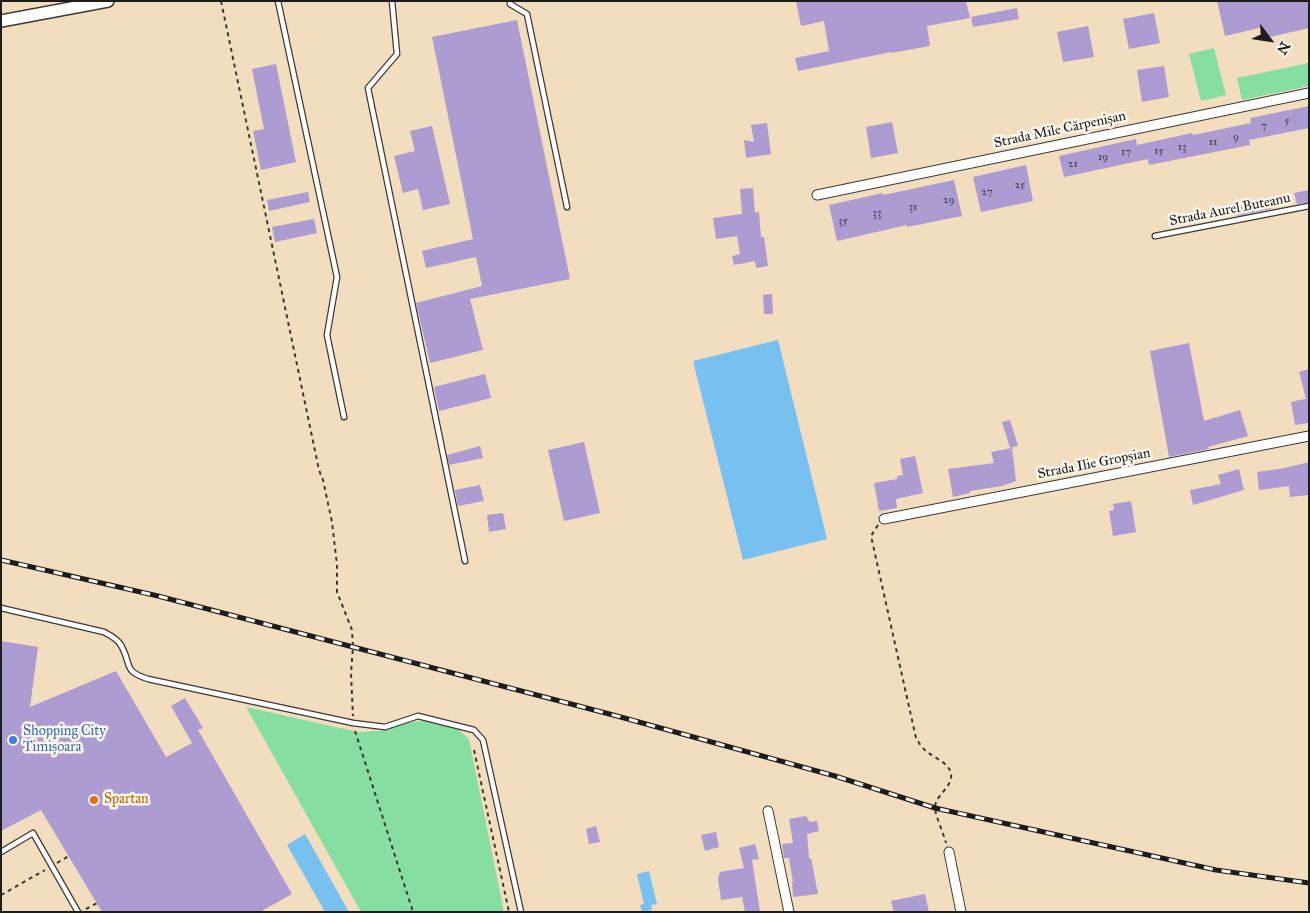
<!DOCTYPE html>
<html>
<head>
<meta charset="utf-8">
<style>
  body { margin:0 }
  #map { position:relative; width:1310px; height:913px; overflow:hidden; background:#f3ddbf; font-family:"IM FELL Great Primer",serif }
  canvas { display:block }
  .frame { position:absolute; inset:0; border:2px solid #1c1c1c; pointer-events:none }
  .north { position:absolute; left:1245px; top:15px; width:50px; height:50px; -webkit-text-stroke:4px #fbf7ec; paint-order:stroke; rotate:121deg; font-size:14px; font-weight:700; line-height:20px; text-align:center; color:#1c1c1c }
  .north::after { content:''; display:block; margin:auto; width:18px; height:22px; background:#1c1c1c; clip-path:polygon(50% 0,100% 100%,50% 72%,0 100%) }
</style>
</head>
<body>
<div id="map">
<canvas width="1310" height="913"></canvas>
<div class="frame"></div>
<div class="north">N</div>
</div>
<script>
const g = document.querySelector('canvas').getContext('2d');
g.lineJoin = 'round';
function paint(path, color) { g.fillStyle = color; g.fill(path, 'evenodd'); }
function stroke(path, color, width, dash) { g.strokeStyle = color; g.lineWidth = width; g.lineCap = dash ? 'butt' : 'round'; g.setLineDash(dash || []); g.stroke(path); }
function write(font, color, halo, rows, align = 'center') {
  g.font = font + ' "IM FELL Great Primer",serif'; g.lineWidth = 5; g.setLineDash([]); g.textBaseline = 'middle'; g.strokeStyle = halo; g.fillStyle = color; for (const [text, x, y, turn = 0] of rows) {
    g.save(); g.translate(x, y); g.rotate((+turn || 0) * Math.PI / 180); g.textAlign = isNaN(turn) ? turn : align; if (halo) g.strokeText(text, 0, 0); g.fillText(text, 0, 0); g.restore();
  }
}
const green = new Path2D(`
  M1214,48l12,47 -25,6 -12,-47z
  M1309,63v23l-67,14 -5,-22z
  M246,707l112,25 22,-1 24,-8 18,-2 36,8 11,10 35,173h-143z`);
const water = new Path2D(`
  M778,340l49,199 -84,21 -50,-199z
  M305,834l44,78h-24l-38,-67z
  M649,871l8,33 -6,1 1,5 -10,2 -2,-7 4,-1 -7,-30z`);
const building = new Path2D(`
  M796,1h170l4,17 -43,8 3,20 -39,7v-1l-93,19 -3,-13 34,-7 -5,-30 -23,5z
  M1217,1h92v27l-43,10 -3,-11 -38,9z
  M1017,8l2,11 -46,8 -2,-10z
  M1154,13l6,30 -31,6 -6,-30z
  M517,20l53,259 -100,20 13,51 -53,13 -14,-60 66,-17 -6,-29 -50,11 -4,-17 51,-12 -41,-202z
  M1088,26l6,31 -31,5 -6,-30z
  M276,64l20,98 -35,8 -8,-39 11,-2 -12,-60z
  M1164,66l5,31 -27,5 -5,-32z
  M1309,106v22l-60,12 1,5 -101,20 -1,-6 -84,18 -5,-21 77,-17 1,6 55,-12 1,2 58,-12 -1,-5z
  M892,122l6,31 -27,5 -5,-31z
  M767,123l4,31 -25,4 -2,-18 10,2 -3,-17z
  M432,126l18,78 -27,6 -5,-21 -15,4 -9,-37 21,-5 -5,-20z
  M1026,165l7,36 -52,11 -8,-35z
  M954,180l8,36 -55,11v-2l-70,16 -8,-36 54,-12v2z
  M753,188l2,25 4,-1 2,25h3l4,29 -12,2 -1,-7 -21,4 -2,-9 8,-2 -3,-18 -21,3 -3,-21 29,-4 -2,-25z
  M1309,190v12l-12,2 -3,-11z
  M308,192l2,10 -41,9 -2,-11z
  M1268,197l3,12 -34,7 -2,-8 21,-5 -1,-3z
  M314,219l3,14 -42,9 -3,-15z
  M772,294l1,20h-9l-1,-19z
  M1189,343l15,78 36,-11 8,26 -40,11 1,2 -40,8 -19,-106z
  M1309,369v29l-3,1 -7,-27z
  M485,374l6,24 -52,13 -5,-24z
  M1309,398v25l-14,2 -4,-23z
  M1010,420l8,26 -8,2 -8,-26z
  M584,442l16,71 -36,8 -16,-71z
  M480,446l3,12 -34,7 -2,-10z
  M1012,448l4,33 -14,5 -32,5v2l-17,4 -5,-28 46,-6 -3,-11z
  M915,456l8,37 -27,6 1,9 -18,3 -5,-28 23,-4v-3l6,-1 -3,-16z
  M1309,462v33l-19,2 -1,-11 -30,4 -2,-18 28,-4z
  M1239,469l5,21 -51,15 -3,-15 31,-6 -3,-9z
  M480,485l4,16 -26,5 -3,-16z
  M1131,501l5,31 -23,4 -4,-25 5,-1 -1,-6z
  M503,513l3,16 -17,3 -2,-17z
  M1,641l37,6 -8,60 86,-36 50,86 26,-14 -21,-37 14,-8 18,30 -5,2 94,164 -32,18h-158l-61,-102 -40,21z
  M806,816l4,6 7,-1 2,10 -12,3 2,24h2l7,36 -25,3 -1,-15h1l-4,-24h-5l-2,-14 11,-1 -4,-24z
  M596,826l4,16 -11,2 -3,-15z
  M716,832l3,15 -14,4 -4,-16z
  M755,844l4,15 -7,1 8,52h-15l-3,-15 -21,3 -3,-21 2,-7 24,-4 -5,-20z
  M925,894l4,18h-35l-3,-11z`);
const path = new Path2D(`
  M221,1l98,469 4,10 9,42 5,43v27l15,38 1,17 -2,26 2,43
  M878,525l-7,11 45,202c2,3 4,7 7,10 7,9 26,13 28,26 2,14 -17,21 -16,35 2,11 8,23 11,34
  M355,731l58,181
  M474,750l35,162
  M57,863l12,-7
  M1,895l44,-25
  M86,909l11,-6`);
const service = new Path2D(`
  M278,1l59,276 -10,58 17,82
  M392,1l5,53 -29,34 97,473
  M510,1v3l17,10 40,193
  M1155,236l154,-30
  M1,608l103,24c6,3 15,8 18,15 10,19 1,24 26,32l205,44 32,4 33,-11 56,14 9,10 38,172
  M1,852l32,-19 45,79`);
const minor = new Path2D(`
  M817,195l492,-102
  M884,519l425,-83
  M768,811l21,101
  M949,852l12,60`);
const tertiary = new Path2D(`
  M1,21l107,-20`);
const rail = new Path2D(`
  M1,560l157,36 459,120 218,60 100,32 281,62 93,13`);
const markers = [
  [13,740,5,"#3f7fe0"],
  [94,800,5,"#e8710a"]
];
const numberNames = [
  ["5",1287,121],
  ["7",1264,126],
  ["9",1236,137],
  ["11",1213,142],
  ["13",1182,147],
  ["15",1159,151],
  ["17",1126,152],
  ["19",1103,157],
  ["21",1073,164],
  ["25",1020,185],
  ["27",987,192],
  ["29",949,200],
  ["31",913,207],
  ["33",877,213],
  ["35",843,221]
];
const streetNames = [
  ["Strada Mile Cărpenișan",1060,130,-12],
  ["Strada Aurel Buteanu",1230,210,-11],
  ["Strada Ilie Gropșian",1094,464,-11]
];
const shopNames = [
  ["Shopping City",23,732],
  ["Timișoara",23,748]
];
const foodNames = [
  ["Spartan",104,800]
];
paint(green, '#87dea2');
paint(water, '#77c0f0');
paint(building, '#ac9cd1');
stroke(service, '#3c3934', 7);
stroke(minor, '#3c3934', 11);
stroke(tertiary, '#3c3934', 14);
stroke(path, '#3c3934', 2, [4, 4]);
stroke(service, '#fff', 4.5);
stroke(minor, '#fff', 9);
stroke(tertiary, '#fff', 11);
stroke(rail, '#1c1c1c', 5);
stroke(rail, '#fbf7ec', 3, [9]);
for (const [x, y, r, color] of markers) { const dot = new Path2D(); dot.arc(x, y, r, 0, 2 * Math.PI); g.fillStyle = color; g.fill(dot); stroke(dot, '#fbf7ec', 2); }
write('11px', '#403c49', null, numberNames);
write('14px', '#1c1c1c', '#fbf7ec', streetNames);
write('14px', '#366cbe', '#fbf7ec', shopNames, 'left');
write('14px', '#c56008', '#fbf7ec', foodNames, 'left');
</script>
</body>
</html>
